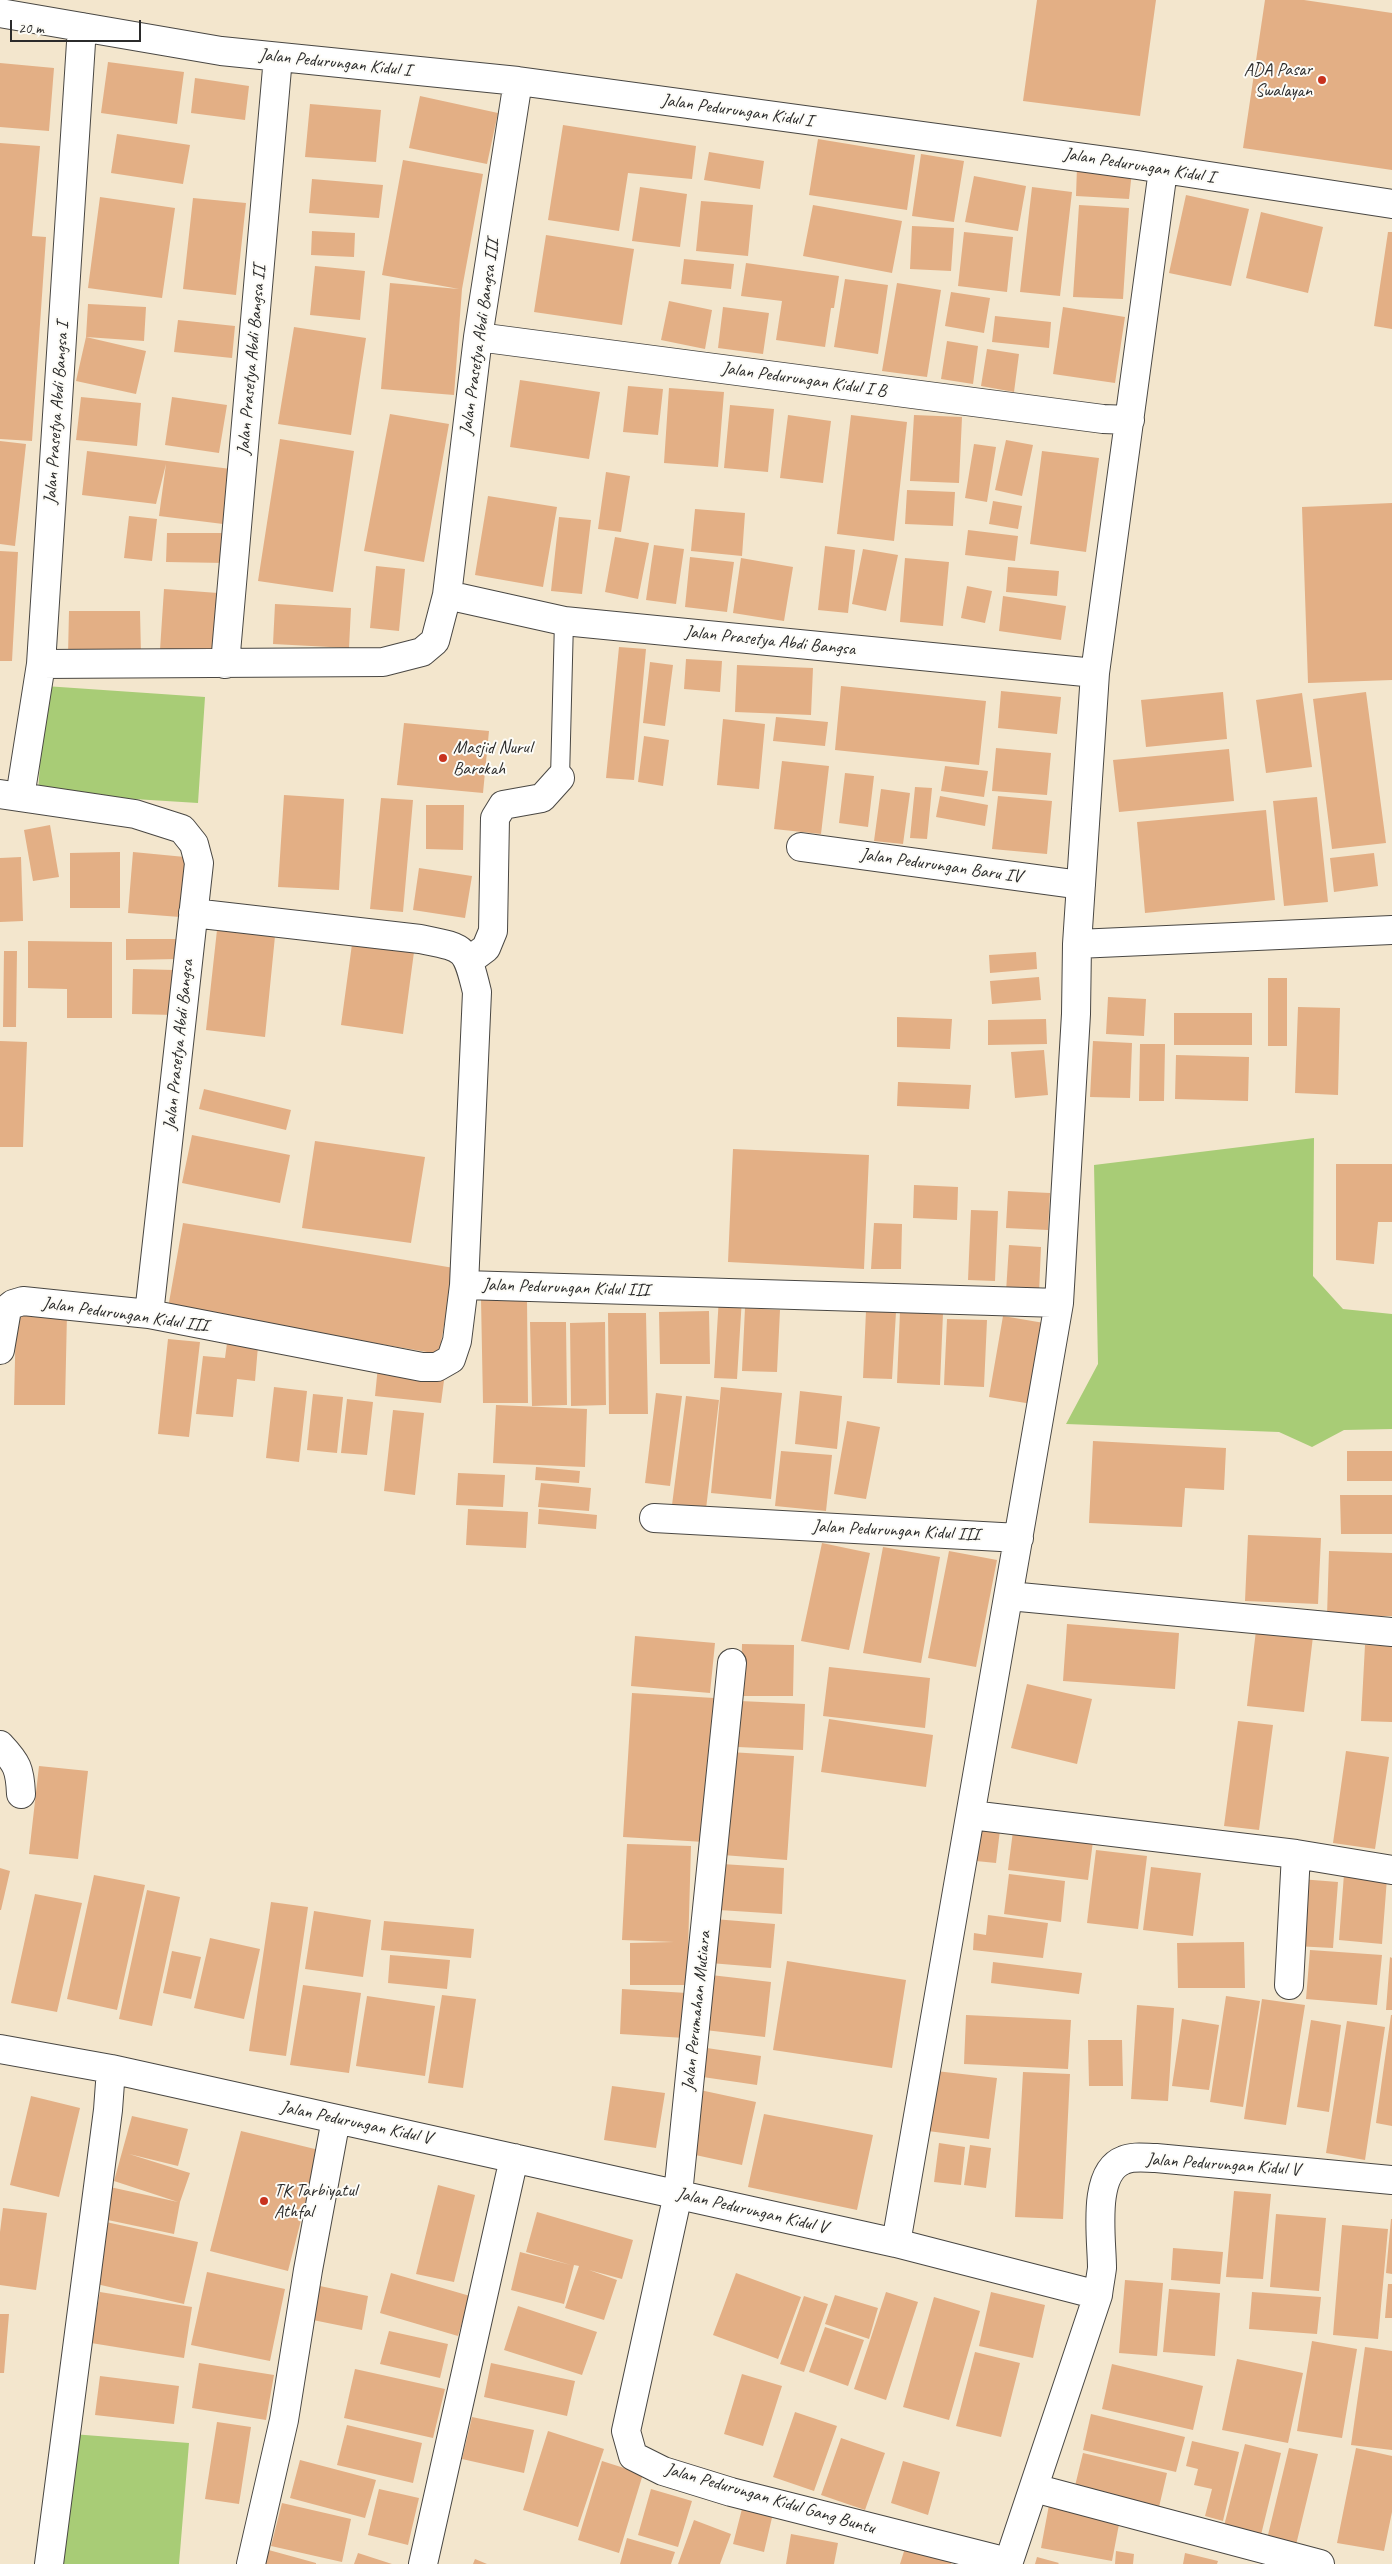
<!DOCTYPE html>
<html>
<head>
<meta charset="utf-8">
<style>
  body { margin:0 }
  #map { position:relative; width:1392px; height:2564px; overflow:hidden; background:#f3e6cd; font-family:Caveat,sans-serif }
  canvas { display:block }
  .scale { position:absolute; left:10px; top:20px; width:131px; height:22px; box-sizing:border-box; border:2px solid #2b2b2b; border-top:0; padding-left:6px; font-size:15px; line-height:18px; white-space:nowrap; color:#2b2b2b; -webkit-text-stroke:4px #fdfcf7; paint-order:stroke }
</style>
</head>
<body>
<div id="map">
<canvas width="1392" height="2564"></canvas>
<div class="scale">20 m</div>
</div>
<script>
const g = document.querySelector('canvas').getContext('2d');
g.lineJoin = 'round';
function paint(path, color) { g.fillStyle = color; g.fill(path, 'evenodd'); }
function stroke(path, color, width, dash) { g.strokeStyle = color; g.lineWidth = width; g.lineCap = dash ? 'butt' : 'round'; g.setLineDash(dash || []); g.stroke(path); }
function write(font, color, halo, rows, align = 'center') {
  g.font = font + ' Caveat,sans-serif'; g.lineWidth = 4; g.setLineDash([]); g.textBaseline = 'middle'; g.strokeStyle = halo; g.fillStyle = color; for (const [text, x, y, turn = 0] of rows) {
    g.save(); g.translate(x, y); g.rotate((+turn || 0) * Math.PI / 180); g.textAlign = isNaN(turn) ? turn : align; if (halo) g.strokeText(text, 0, 0); g.fillText(text, 0, 0); g.restore();
  }
}
const green = new Path2D(`
  M45,686l160,11 -7,106 -160,-10z
  M1314,1138l-1,138 30,33 49,5v115l-48,1 -32,17 -33,-15 -213,-8 32,-60 -4,-199z
  M72,2434l117,9 -10,121h-118z`);
const building = new Path2D(`
  M1037,0h119l-16,116 -117,-15z
  M1265,0h39l88,13v157l-149,-22z
  M108,62l76,10 -7,52 -76,-11z
  M0,63l54,5 -5,63 -49,-4z
  M195,78l54,8 -4,34 -54,-7z
  M420,96l78,17 -11,51 -78,-16z
  M310,104l71,6 -5,52 -71,-5z
  M563,125l133,21 -4,33 -64,-6 -9,58 -71,-11z
  M117,134l73,11 -7,39 -72,-11z
  M818,139l97,16 -8,55 -98,-15z
  M0,143l40,3 -8,90 14,1 -14,204 -32,-2z
  M709,152l55,9 -4,28 -56,-9z
  M921,154l43,7 -10,61 -42,-6z
  M403,160l80,14 -21,115 -8,106 -73,-6 9,-106 69,6 -77,-14z
  M1077,167l55,4 -3,28 -53,-3z
  M974,176l52,10 -8,45 -53,-9z
  M312,179l71,6 -4,33 -70,-5z
  M640,187l47,7 -7,53 -48,-6z
  M1032,187l40,5 -12,104 -40,-4z
  M1186,195l63,14 -18,77 -62,-13z
  M100,197l75,11 -13,90 -74,-10z
  M193,198l53,5 -10,92 -53,-6z
  M701,201l52,4 -5,51 -52,-5z
  M813,205l89,16 -10,52 -89,-17z
  M1079,205l50,3 -6,91 -50,-2z
  M1261,212l62,15 -15,66 -62,-15z
  M912,226l42,2 -3,43 -41,-2z
  M312,231l43,2 -1,24 -43,-2z
  M964,232l49,5 -6,55 -49,-6z
  M1388,232h4v97l-18,-3z
  M546,235l88,14 -12,76 -88,-13z
  M684,259l50,5 -3,25 -50,-5z
  M746,263l93,13 -5,32h-3l-6,39 -49,-7 6,-39 -41,-5z
  M315,266l50,5 -5,49 -50,-5z
  M845,279l43,6 -10,69 -44,-7z
  M897,283l44,7 -14,87 -45,-6z
  M951,292l39,6 -6,35 -39,-7z
  M669,301l43,9 -7,39 -44,-9z
  M88,304l58,3 -2,34 -58,-4z
  M723,307l46,6 -6,41 -45,-6z
  M1063,307l62,10 -10,66 -62,-9z
  M995,316l56,6 -2,26 -57,-6z
  M178,320l57,6 -3,32 -58,-6z
  M294,327l72,11 -15,97 -73,-11z
  M86,337l60,14 -10,43 -60,-13z
  M947,341l31,5 -5,38 -32,-5z
  M987,349l32,5 -5,38 -33,-6z
  M520,380l80,12 -11,67 -79,-12z
  M628,386l35,3 -5,46 -35,-3z
  M669,388l55,4 -6,75 -54,-4z
  M81,397l60,6 -4,43 -61,-6z
  M172,397l55,8 -8,48 -54,-8z
  M730,405l44,4 -6,63 -44,-4z
  M390,414l59,10 -25,138 -60,-11z
  M788,415l43,6 -8,62 -43,-5z
  M851,415l56,7 -13,119 -57,-7z
  M914,415l48,2 -3,66 -49,-2z
  M280,439l74,12 -21,141 -75,-11z
  M1006,440l27,5 -11,51 -27,-6z
  M0,441l26,3 -11,102 -15,-2z
  M974,444l22,3 -9,55 -22,-4z
  M87,451l144,18 -8,55 -64,-8 7,-52 -10,40 -74,-9z
  M1042,451l57,7 -13,94 -56,-8z
  M606,472l24,4 -9,56 -23,-3z
  M907,490l48,2 -2,34 -48,-2z
  M488,496l69,11 -14,80 -68,-12z
  M993,501l29,5 -4,23 -29,-5z
  M1392,503v177l-84,3 -6,-176z
  M695,509l50,4 -3,43 -51,-5z
  M129,516l28,3 -5,42 -28,-3z
  M559,517l32,3 -9,74 -31,-3z
  M968,530l50,6 -3,25 -50,-6z
  M167,533h59v30l-60,-1z
  M615,537l34,6 -11,56 -33,-7z
  M654,545l30,4 -8,55 -30,-4z
  M825,546l30,4 -7,63 -30,-3z
  M863,549l35,6 -12,56 -34,-7z
  M0,551l18,1 -6,109h-12z
  M690,557l44,5 -7,50 -42,-5z
  M741,558l52,9 -9,54 -51,-8z
  M905,558l44,4 -6,64 -43,-4z
  M376,566l29,3 -6,62 -29,-3z
  M1008,567l51,4 -2,25 -51,-4z
  M967,586l25,5 -7,32 -24,-5z
  M164,589l54,4 -4,61 -54,-4z
  M1003,596l63,10 -5,34 -62,-9z
  M275,604l76,4 -2,40 -76,-4z
  M69,611h71l1,44h-73z
  M619,647l27,2 -12,131 -28,-2z
  M686,659l36,2 -2,31 -36,-3z
  M650,662l23,3 -8,61 -22,-3z
  M737,665l76,3 -2,47 -76,-3z
  M841,686l145,15 -7,64 -144,-15z
  M1001,691l60,6 -4,37 -59,-6z
  M1223,692l4,47 -81,8 -5,-47z
  M1366,692l20,151 -54,6 -19,-150z
  M1302,693l10,74 -46,6 -10,-73z
  M776,717l52,5 -3,24 -52,-5z
  M723,719l42,5 -6,65 -42,-4z
  M404,723l85,8 -6,62 -86,-8z
  M644,736l25,4 -6,46 -25,-4z
  M996,748l55,5 -4,42 -55,-4z
  M1229,749l5,52 -115,11 -6,-52z
  M782,761l47,5 -8,68 -47,-5z
  M945,766l43,5 -4,26 -43,-6z
  M845,773l29,3 -6,51 -29,-4z
  M915,787l17,1 -5,51 -17,-1z
  M881,789l29,4 -7,51 -29,-3z
  M284,795l60,4 -5,91 -61,-3z
  M940,796l48,9 -3,21 -49,-9z
  M998,796l54,5 -5,53 -55,-5z
  M1317,797l11,105 -44,4 -11,-105z
  M381,798l32,2 -10,112 -33,-3z
  M426,805h38l-1,45 -37,-1z
  M1266,810l9,90 -130,13 -8,-91z
  M50,825l9,52 -26,4 -9,-51z
  M120,852v56h-50v-55z
  M133,852l52,5 -5,60 -52,-4z
  M1374,853l4,33 -44,6 -4,-34z
  M21,857l2,64 -23,1v-64z
  M419,868l53,8 -7,42 -52,-8z
  M217,930l58,6 -10,101 -59,-7z
  M126,939h52v20l-52,1z
  M28,941l84,1v76h-45v-29l-39,-1z
  M352,944l62,8 -11,82 -62,-9z
  M4,951h13l-1,76h-13z
  M1036,952l1,17 -47,4 -1,-18z
  M133,969l41,1v45l-42,-1z
  M1039,977l2,23 -49,4 -2,-23z
  M1268,978h19v68h-19z
  M1108,997l38,2 -2,37 -38,-2z
  M1298,1007l42,1 -2,87 -43,-2z
  M1174,1013h78v32h-78z
  M897,1017l55,2 -2,30 -53,-2z
  M1046,1019l1,25 -59,1v-25z
  M0,1041l27,1 -4,105h-23z
  M1093,1041l39,2 -2,55 -40,-1z
  M1140,1044h25l-1,57h-25z
  M1044,1050l4,45 -33,3 -4,-46z
  M1176,1055l73,2 -1,44 -73,-2z
  M898,1082l73,3 -2,24 -72,-3z
  M204,1089l87,21 -5,20 -87,-21z
  M192,1135l98,20 -10,48 -98,-20z
  M315,1141l110,16 -14,86 -109,-15z
  M733,1149l136,6 -5,114 -136,-7z
  M1336,1164h56v58h-14l-4,42 -38,-4z
  M914,1185l44,2 -1,33 -44,-2z
  M1008,1191l42,2 -2,37 -42,-2z
  M971,1210l27,1 -3,70 -27,-1z
  M183,1223l271,45 -15,86 -271,-46z
  M874,1223l28,1 -1,45h-30z
  M1009,1245l32,2 -2,46 -33,-1z
  M719,1297l23,1 -5,81 -23,-1z
  M481,1299h46l1,104h-45z
  M745,1308l35,2 -3,62 -35,-1z
  M709,1311l1,53h-50l-1,-52z
  M866,1311l30,1 -4,67 -29,-1z
  M900,1311l43,2 -3,72 -43,-2z
  M16,1313h51l-2,92h-51z
  M608,1313h38l2,101h-39z
  M1003,1316l41,7 -12,81 -43,-7z
  M947,1319l40,1 -3,67 -40,-2z
  M530,1322h36l1,83 -35,1z
  M605,1322l1,83 -35,1 -1,-83z
  M168,1339l32,3 -11,95 -31,-3z
  M227,1343l31,3 -3,35 -18,-2 -4,38 -37,-3 7,-58 22,2z
  M378,1366l67,7 -4,30 -66,-7z
  M274,1387l33,4 -8,71 -33,-4z
  M721,1387l61,6 -11,106 -60,-6z
  M800,1391l42,5 -5,53 -42,-5z
  M656,1393l26,3 -12,90 -25,-3z
  M313,1394l30,3 -6,56 -30,-3z
  M686,1396l33,4 -13,109 -34,-4z
  M347,1399l26,3 -6,53 -26,-2z
  M496,1405l91,4 -2,58 -92,-4z
  M393,1410l31,3 -9,82 -31,-4z
  M847,1421l33,6 -14,72 -32,-5z
  M1093,1441l133,7 -2,42 -39,-2 -3,39 -93,-4z
  M781,1451l51,4 -6,56 -51,-5z
  M1347,1451h45v30h-45z
  M536,1467l44,4 -1,12 -44,-3z
  M458,1473l47,2 -2,32 -47,-2z
  M541,1483l50,5 -2,23 -51,-4z
  M1340,1495h52v39h-51z
  M468,1509l60,3 -2,36 -60,-3z
  M539,1509l58,6 -1,14 -58,-5z
  M1248,1535l73,3 -3,66 -73,-3z
  M822,1543l48,10 -21,97 -48,-9z
  M883,1547l57,10 -19,106 -58,-10z
  M949,1551l48,9 -21,107 -48,-9z
  M1329,1551l63,2v63h-65z
  M1257,1622l57,6 -10,84 -57,-6z
  M1067,1624l112,9 -4,56 -112,-8z
  M635,1636l80,7 -5,50 -79,-7z
  M742,1644l52,1 -1,51h-52z
  M1365,1645l27,1v76l-31,-1z
  M829,1667l101,11 -5,50 -102,-12z
  M1027,1684l65,15 -15,65 -66,-16z
  M632,1693l82,5 -10,144 -81,-5z
  M740,1701l65,3 -2,46 -65,-3z
  M829,1719l104,16 -7,52 -105,-15z
  M1238,1721l35,4 -14,105 -35,-4z
  M1346,1751l43,6 -14,92 -42,-6z
  M730,1752l64,4 -7,104 -64,-5z
  M39,1766l49,5 -10,88 -49,-5z
  M979,1828l21,2 -4,33 -20,-2z
  M1013,1831l80,10 -5,39 -80,-10z
  M627,1844l64,2 -4,139h-57v-42l44,-1 -52,-2z
  M1096,1850l51,6 -9,73 -51,-6z
  M722,1864l62,4 -2,46 -63,-4z
  M1151,1867l50,6 -8,63 -50,-6z
  M0,1868l10,3 -9,39h-1z
  M1009,1874l56,7 -4,41 -57,-8z
  M1344,1874l43,4 -5,66 -43,-4z
  M94,1875l51,10 -28,125 -50,-11z
  M1300,1879l38,3 -5,66 -38,-2z
  M147,1890l33,7 -28,129 -33,-7z
  M35,1894l47,9 -25,109 -46,-9z
  M271,1902l37,5 -22,149 -37,-5z
  M314,1911l57,9 -8,57 -58,-8z
  M988,1915l60,8 -5,35 -70,-8 1,-17 12,2z
  M714,1919l61,5 -4,44 -61,-5z
  M384,1921l90,8 -3,29 -90,-8z
  M210,1938l50,11 -16,70 -50,-11z
  M1244,1942l1,46h-67l-1,-45z
  M1310,1950l72,5 -5,50 -71,-6z
  M172,1951l29,6 -10,42 -28,-6z
  M390,1955l60,5 -3,29 -59,-6z
  M1390,1957l2,1v52h-6z
  M787,1961l119,19 -14,88 -119,-18z
  M993,1962l89,11 -3,21 -88,-11z
  M711,1975l60,7 -6,55 -60,-7z
  M303,1985l58,8 -12,80 -59,-8z
  M622,1989l65,4 -2,45 -65,-4z
  M442,1995l34,4 -13,89 -35,-5z
  M367,1996l68,10 -10,70 -69,-10z
  M1226,1996l34,5 -17,106 -33,-5z
  M1262,1999l43,6 -19,120 -42,-6z
  M1137,2005l37,3 -6,93 -37,-2z
  M966,2015l105,5 -3,49 -104,-5z
  M1391,2015h1v111l-16,-3z
  M1182,2019l37,6 -10,65 -37,-4z
  M1311,2020l30,5 -12,87 -32,-5z
  M1347,2021l38,6 -20,133 -39,-7z
  M1088,2040h34l1,46h-34z
  M700,2047l61,9 -4,29 -61,-9z
  M936,2071l61,7 -8,61 -61,-8z
  M1023,2072l47,2 -7,145 -48,-2z
  M612,2086l53,7 -9,55 -52,-8z
  M700,2090l56,12 -14,63 -56,-12z
  M31,2096l49,12 -21,89 -49,-12z
  M764,2114l109,21 -16,75 -109,-23z
  M132,2116l56,13 -10,37 -49,-12 61,19 -10,29 -6,32 -71,-15 7,-32 68,15 -64,-21z
  M241,2131l78,19 -31,121 -78,-20z
  M939,2143l26,4 -4,38 -27,-3z
  M970,2145l21,3 -5,40 -22,-3z
  M438,2185l37,10 -21,87 -38,-8z
  M1234,2191l37,3 -8,85 -37,-2z
  M3,2208l44,5 -11,77 -36,-5v-53z
  M537,2212l96,28 -11,39 -33,-9 28,10 -13,40 -39,-12 14,-42 -5,-1 -10,39 -53,-14 9,-38 51,13 -45,-13z
  M1276,2214l50,4 -7,73 -49,-4z
  M1391,2219h1v55l-6,-1z
  M106,2222l92,20 -14,62 -92,-21z
  M1342,2225l46,4 -10,110 -45,-4z
  M1173,2248l50,4 -3,32 -49,-4z
  M207,2272l78,17 -15,72 -79,-16z
  M391,2273l79,23 -12,40 -78,-23z
  M736,2273l65,24 -23,62 -65,-24z
  M1125,2280l38,3 -6,73 -38,-3z
  M1388,2284h4v34h-7z
  M315,2285l53,11 -6,34 -54,-11z
  M1169,2289l51,4 -5,63 -52,-4z
  M100,2292l92,15 -8,51 -93,-15z
  M886,2292l32,10 -32,98 -32,-11z
  M991,2292l54,13 -12,53 -54,-12z
  M1252,2292l69,5 -4,37 -68,-5z
  M835,2295l43,13 -9,31 -44,-15z
  M804,2296l24,8 -24,68 -24,-8z
  M934,2297l46,14 -31,109 -46,-13z
  M518,2306l79,26 -15,43 -78,-25z
  M0,2314h9l-5,59h-4z
  M825,2327l39,13 -16,46 -39,-14z
  M389,2331l59,13 -8,34 -60,-14z
  M1312,2341l45,8 -15,89 -45,-7z
  M1365,2347l27,4v99l-41,-5z
  M975,2352l45,11 -19,74 -45,-11z
  M1237,2359l66,14 -15,70 -66,-13z
  M199,2363l75,12 -8,45 -74,-12z
  M491,2363l84,18 -8,35 -83,-19z
  M1112,2364l91,22 -10,44 -91,-21z
  M355,2369l90,20 -12,49 -89,-20z
  M742,2374l40,12 -19,60 -39,-12z
  M100,2376l79,10 -5,38 -79,-9z
  M795,2412l42,14 -23,65 -41,-14z
  M1091,2414l94,23 -9,35 -93,-22z
  M472,2417l62,13 -10,43 -62,-14z
  M217,2422l34,5 -12,77 -34,-5z
  M347,2425l75,18 -9,40 -76,-18z
  M548,2431l56,18 -26,78 -55,-17z
  M841,2438l44,15 -20,57 -44,-15z
  M1192,2441l47,11 -16,69 -18,-5 7,-27 -18,-4 4,-16 -12,-3z
  M1245,2444l36,9 -20,82 -37,-9z
  M1289,2448l29,6 -22,91 -29,-6z
  M1356,2448l36,8v56l-8,39 -47,-8z
  M1083,2453l84,20 -8,34 -84,-21z
  M300,2460l76,20 -11,38 -75,-20z
  M602,2461l41,13 -24,79 -41,-13z
  M903,2461l37,11 -12,43 -37,-12z
  M379,2489l40,9 -11,47 -40,-10z
  M651,2489l41,12 -14,46 -40,-12z
  M744,2501l30,8 -10,43 -31,-8z
  M282,2503l69,16 -9,43 -71,-16z
  M1049,2505l71,14 -8,42 -71,-13z
  M694,2520l37,14 -11,30h-42z
  M791,2534l47,9 -4,21h-48z
  M627,2538l48,14 -4,12h-51z
  M906,2545l47,14 -2,5h-51z
  M265,2549l51,14v1h-55z
  M1116,2551l18,3 -1,10h-18z
  M358,2553l34,11h-38z
  M1185,2553l33,8 -1,3h-34z
  M1037,2557l22,6 -1,1h-23z
  M475,2559l12,5h-14z`);
const lane = new Path2D(`
  M560,778l4,-157`);
const street = new Path2D(`
  M0,13l221,38 297,30 619,84 255,39
  M478,337l625,82 27,1
  M447,595l117,26 531,52
  M41,664l342,-2 39,-10 13,-11 12,-46 31,-258 40,-256
  M225,664l53,-607
  M0,794l135,20 47,15 12,15 5,19 -50,451
  M20,797l21,-133 41,-637
  M801,847l280,38
  M193,913l227,26c45,9 46,7 57,53l-13,293
  M1077,944l315,-14
  M470,960l16,-12 7,-17 2,-113 8,-13 39,-7 18,-20
  M0,1350l7,-41 6,-5 10,-3 126,13 273,53h15l14,-8 6,-18 7,-56 595,18
  M654,1518l365,20
  M1009,1596l383,36
  M732,1663l-54,531 -52,237 7,25 30,15 68,21 277,70
  M0,1745c17,18 20,24 21,49
  M971,1815l325,39 96,16
  M1289,1985l7,-131
  M0,2049l111,20 785,174 202,52c1,-9 3,-19 4,-27 0,-29 -11,-96 22,-108 9,-4 22,-2 32,-2l236,22
  M896,2243l163,-940 17,-289 1,-70 18,-271 68,-503
  M1034,2488l286,76
  M49,2564l59,-454 3,-41
  M251,2564l33,-144 24,-150 28,-151
  M423,2564l91,-406
  M1008,2564l90,-269`);
const markers = [
  [1322,80,5,"#c8321e"],
  [443,758,5,"#c8321e"],
  [264,2201,5,"#c8321e"]
];
const streetNames = [
  ["Jalan Pedurungan Kidul I",335,63,6],
  ["Jalan Pedurungan Kidul I",737,111,8],
  ["Jalan Pedurungan Kidul I",1139,166,9],
  ["Jalan Prasetya Abdi Bangsa III",480,337,-82],
  ["Jalan Prasetya Abdi Bangsa II",252,360,-85],
  ["Jalan Pedurungan Kidul I B",804,380,8],
  ["Jalan Prasetya Abdi Bangsa I",57,413,-86],
  ["Jalan Prasetya Abdi Bangsa",770,641,6],
  ["Jalan Pedurungan Baru IV",941,866,8],
  ["Jalan Prasetya Abdi Bangsa",179,1045,-84],
  ["Jalan Pedurungan Kidul III",566,1288,2],
  ["Jalan Pedurungan Kidul III",125,1315,8],
  ["Jalan Pedurungan Kidul III",896,1531,3],
  ["Jalan Perumahan Mutiara",697,2011,-84],
  ["Jalan Pedurungan Kidul V",356,2123,12],
  ["Jalan Pedurungan Kidul V",1223,2165,4],
  ["Jalan Pedurungan Kidul V",752,2211,13],
  ["Jalan Pedurungan Kidul Gang Buntu",770,2499,16]
];
const poiNames = [
  ["ADA Pasar",1312,70,"right"],
  ["Swalayan",1312,91,"right"],
  ["Masjid Nurul",453,748],
  ["Barokah",453,769],
  ["TK Tarbiyatul",274,2191],
  ["Athfal",274,2212]
];
paint(green, '#a8cc76');
paint(building, '#e3af85');
stroke(lane, '#494743', 20);
stroke(street, '#494743', 30);
stroke(lane, '#fff', 18);
stroke(street, '#fff', 28);
for (const [x, y, r, color] of markers) { const dot = new Path2D(); dot.arc(x, y, r, 0, 2 * Math.PI); g.fillStyle = color; g.fill(dot); stroke(dot, '#fdfcf7', 2); }
write('18px', '#2b2b2b', '#fdfcf7', streetNames);
write('18px', '#2b2b2b', '#fdfcf7', poiNames, 'left');
</script>
</body>
</html>
